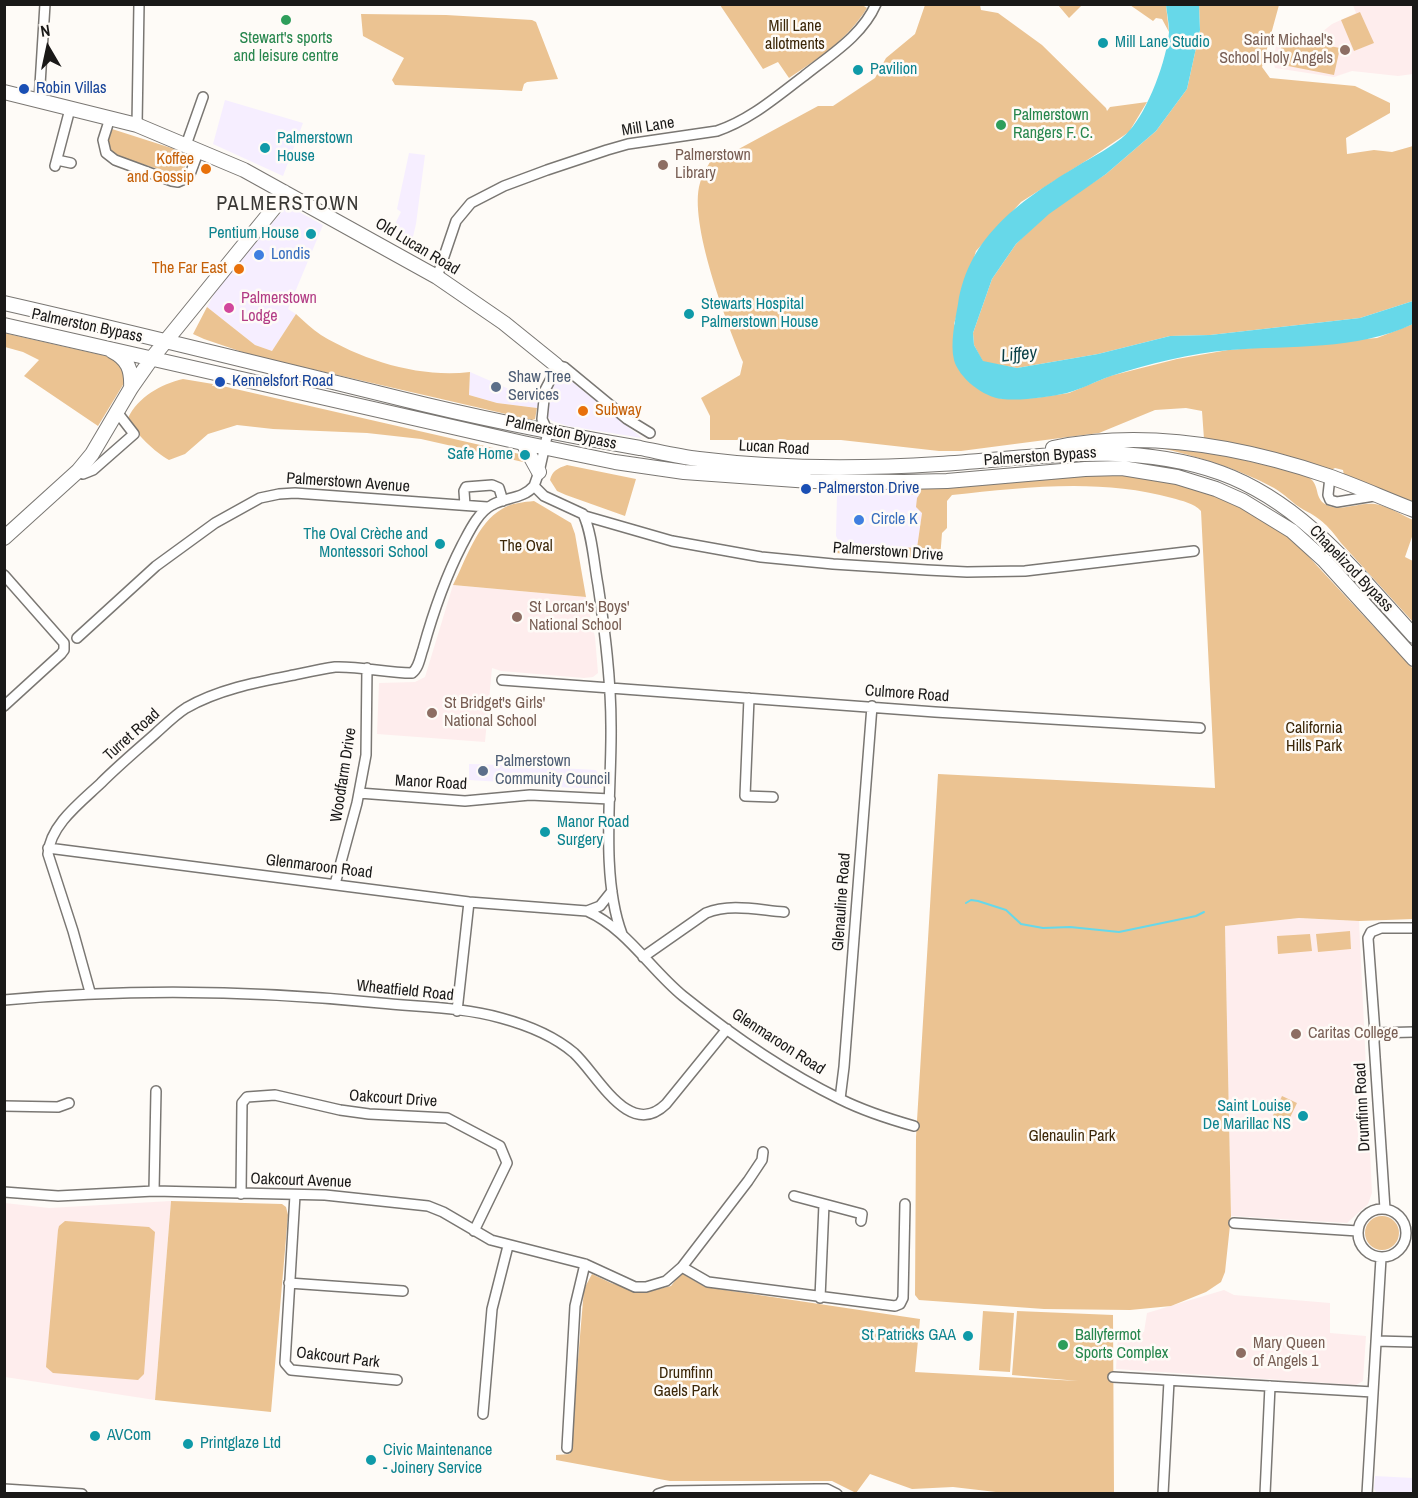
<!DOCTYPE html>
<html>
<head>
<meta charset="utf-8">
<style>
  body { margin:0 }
  #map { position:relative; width:1418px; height:1498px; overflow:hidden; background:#fefbf7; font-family:"Archivo Narrow",sans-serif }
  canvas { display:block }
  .frame { position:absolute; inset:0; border:6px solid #1a1918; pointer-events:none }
  .north { position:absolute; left:18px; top:18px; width:60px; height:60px; -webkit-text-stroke:4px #fefbf7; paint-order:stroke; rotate:351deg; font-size:16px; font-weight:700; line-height:24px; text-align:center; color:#1a1918 }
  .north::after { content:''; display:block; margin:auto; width:21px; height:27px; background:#1a1918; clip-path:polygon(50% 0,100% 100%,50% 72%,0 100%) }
</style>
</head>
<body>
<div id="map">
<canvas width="1418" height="1498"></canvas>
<div class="frame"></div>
<div class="north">N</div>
</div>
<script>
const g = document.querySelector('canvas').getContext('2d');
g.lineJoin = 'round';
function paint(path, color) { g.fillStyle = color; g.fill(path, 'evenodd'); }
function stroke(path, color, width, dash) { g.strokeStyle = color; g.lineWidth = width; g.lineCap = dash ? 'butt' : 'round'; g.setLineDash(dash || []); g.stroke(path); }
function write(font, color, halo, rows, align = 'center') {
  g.font = font + ' "Archivo Narrow",sans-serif'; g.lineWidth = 5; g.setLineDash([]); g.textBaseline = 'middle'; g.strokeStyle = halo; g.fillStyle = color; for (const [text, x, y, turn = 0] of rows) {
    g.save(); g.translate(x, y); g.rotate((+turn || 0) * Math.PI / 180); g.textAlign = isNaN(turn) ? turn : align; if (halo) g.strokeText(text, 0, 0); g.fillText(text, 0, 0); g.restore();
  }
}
const commercial = new Path2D(`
  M225,100l78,23 -20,53 -70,-32z
  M409,153l16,2 -9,69 -5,21 -21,-11 11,-22 -4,-3z
  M285,208h7l31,17 -35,84 8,5 -24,37 -17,-6 -48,-38 11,-20z
  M470,372l39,17 25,2 1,10h3l-1,7 -40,-5 -28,-8z
  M561,379l10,2 71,57 -74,-12 -16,-5 -4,-4 2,-23 5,-10z
  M905,494l15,1 2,17 -5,37 -77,-5 -4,-8 1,-41z
  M505,761l52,2 2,5 37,2 3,6 -1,11 -9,1 -38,-1v-2l-82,-5v-16l34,1z
  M1375,1476l38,2v15h-36l-3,-4z`);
const education = new Path2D(`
  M1353,5h60v69l-15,2 -46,-5 -18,6 -59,-9 -2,-8 6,-28 33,8 20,-16 24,-11z
  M453,585l133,12 9,40 3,36 -5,4 -9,1 -83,-7 -9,-3 -7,74 -108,-8 2,-51 36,-1 10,-5z
  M1299,918l60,3 13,272 -4,11 -21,19 -116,-7 -6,-290z
  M171,1201l-16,199 -150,-23v-174l44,5z
  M1224,1290l10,5 96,8v30l36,3 -3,45 -7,4 -240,-16 2,-35 26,-2 3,-19z`);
const green = new Path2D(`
  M861,4l6,4c-19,31 -48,50 -78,70l-11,-16 -15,7 -43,-64z
  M925,5h55l1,5 17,3 44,32 64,63 1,3 3,-4 37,-5 -18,30 -37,25 -71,45 -45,49 -22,73 47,75 34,-1 34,-5 41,-17 67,-17 51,-9 149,-12 36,-14v178l-69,-27 -1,-5 -8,-2 -4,2 -88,-25 -39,-6 -2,-28 -16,-3 -31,2 -56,23 -138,18h-22l-98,-11h-131v-24l-9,-18 39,-23 3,-13c-16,-38 -55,-140 -43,-179 2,-8 8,-17 12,-25l23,-7 83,-45h15l42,-28 11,-20 29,-24z
  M1058,5h24l-13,13z
  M1130,5h36l3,27 -7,-13 -6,-1 -3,3z
  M1199,5h80l-17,62 8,11 85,8 35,17v10l-44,25 1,16 27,-4 18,2 21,-6v155l-53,17 -150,17 -40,1 -72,18 -81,14 -34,-6 -9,-17 -1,-12 19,-54 24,-35 34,-33 56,-37 50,-43 31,-42 13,-59z
  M1360,12l14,31 -20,8 -13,-31z
  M361,14l85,1 86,5 4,2 22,57 -31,3 -3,2 -2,7 -127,-6 -3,-5 12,-22 -41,-22z
  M1283,37l57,11 -6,27 -56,-11z
  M112,129l78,25 -7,18 -5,2 -7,-1 -57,-18c-8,-8 -7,-17 -2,-26z
  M207,307l48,38 17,6 24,-37c8,7 16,15 25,21 43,26 99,43 149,37l-1,23 28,8 40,5 -2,11 -3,1 -281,-65 -47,-16 -11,-5z
  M4,333l111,25 14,17 -31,51 -74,-50 15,-16 -16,-8 -18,-5z
  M183,379l30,5 -1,2 6,-1 306,70 -1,7 -102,-23 -54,-6 -94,-4 -36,-4 -29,9 -23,20 -16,6c-13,-7 -35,-27 -41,-42 10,-21 33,-34 55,-39z
  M1156,447l52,5 88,20c6,2 12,4 16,8 8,9 2,20 17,26 14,5 31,-4 46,-2 13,2 27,11 38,16v14l-8,23 8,4v61l-72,-79c-12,-16 -19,-24 -37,-33 -11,-6 -19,-16 -30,-22 -37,-20 -77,-32 -118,-41z
  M567,465l69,14 -11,37 -59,-21 -9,-4 -7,-11c2,-9 8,-12 17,-15z
  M1122,472l70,13 51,21 29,17 24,20 117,126v250l-54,2 -60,-3 -74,8 6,290 -6,56 -4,10 -15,10 -35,14 -41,4 -86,-1 -125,-9 -4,-5 1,-158 22,-363 277,14 -14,-277c-7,-8 -19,-10 -29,-13 -71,-20 -148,-11 -220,-3l-5,6v27l-5,5 -2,26 -106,-6 6,-9 77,4 5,-35 -6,-6 1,-9 2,-3 -13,-1 -1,-2 10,-7z
  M534,501l37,22 4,11 11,63 -133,-12c13,-25 24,-62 49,-76 9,-6 22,-7 32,-8z
  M1350,931l1,18 -33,3 -2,-18z
  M1310,934l2,17 -34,3 -1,-18z
  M1282,1096l15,7 -12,25 -15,-6z
  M171,1201l111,3 4,3 2,8 -17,197 -116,-12z
  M1365 1233a17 17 0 1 1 34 0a17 17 0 1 1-34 0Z
  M65,1221l84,6 6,5 -11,142 -6,6 -85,-7 -7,-6 12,-137 1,-4z
  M681,1273l24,14 215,32 -5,53 163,9 -66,-6 5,-64 96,4 1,178 -101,1 -60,-7 -41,2 -42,-15 -14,19 -24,-12h-162l-114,-21v-5l14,-1 14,-165 8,-15 19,9 25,8h15l20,-5z
  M983,1311l31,2 -4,59 -31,-2z`);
const water = new Path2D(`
  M1166,5h33l1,25 -13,59 -31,42 -50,43 -57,40 -33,30 -24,35 -19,54 1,12 9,16 34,7 81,-14 72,-18 40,-1 150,-17 53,-17v23c-58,27 -121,21 -183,26 -40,3 -81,14 -119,26 -15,5 -29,13 -44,17 -19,4 -45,8 -65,6 -19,-2 -43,-21 -48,-39 -4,-17 1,-39 4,-56 11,-70 65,-105 121,-139 15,-9 39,-21 50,-34 19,-20 38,-72 40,-99 0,-8 -2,-19 -3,-27z`);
const stream = new Path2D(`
  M966,903l5,-3 7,1 28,9 15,14 22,4 27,-1 49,5 77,-16 8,-4`);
const street = new Path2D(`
  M39,101l6,-97
  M110,118l-7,22 3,13 9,7 57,21 6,1 11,-5 10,-27
  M137,125l2,-121
  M186,145l17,-48
  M57,160l14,3
  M55,166l15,-57
  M437,277l19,-56 15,-18 33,-17 43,-16 60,-20 21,-6 89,-13c33,-11 59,-34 87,-55 26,-21 58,-40 72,-72
  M78,471l5,3 10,-4 41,-36 -17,-22
  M1330,477l-2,18 2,5 7,2 37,-6
  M534,486l5,-14 9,-40 -6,-13 3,-29 11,-21v-4l8,2 63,52 23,14
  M465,505l-1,-14 2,-4 26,-2 7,3 4,13
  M585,516l87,25 89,16 72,7 94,6 40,2 58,-1 169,-20
  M4,575l60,68v7l-3,4 -57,52
  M77,638l79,-72 59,-43 45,-25 19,-4 16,-1 192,14
  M502,680l433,32 265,16
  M749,698l-4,98 28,1
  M359,793l106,8 65,-6 80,4
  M48,848l421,54 118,9c40,18 63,58 96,85 46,37 104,77 157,103 24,12 49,20 74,27
  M335,884l22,-81 9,-48 1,-87
  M587,911l13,-5 12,-15
  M643,957l63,-44c24,-10 52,-3 78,-1
  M90,992l-17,-61 -25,-77c2,-29 33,-52 53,-71 17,-17 36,-33 54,-49 10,-9 20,-19 31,-26 33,-19 72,-26 108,-33 14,-3 27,-6 41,-8 26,-1 51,6 77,6 7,-5 8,-16 11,-24 10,-36 22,-71 39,-104 7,-13 16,-33 30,-40 14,-8 31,-6 42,-19l10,10 39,18c9,18 11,50 15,71 7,47 13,93 13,141 1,63 -11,150 11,208
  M4,1000c127,-12 249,-10 376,3 39,4 83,4 121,15 26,7 52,17 73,35 24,22 55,87 92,51l61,-75
  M457,1011l12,-109
  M1375,1033l39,-1
  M840,1099l4,-32 28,-361
  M4,1106l54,1 11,-4
  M154,1191l2,-100
  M4,1192l54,4 96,-5 171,4 103,11 15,6 48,28 94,24 50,23h11l20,-6 16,-14 66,-86 14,-21 1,-8
  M241,1194l1,-91 5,-6 28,-2 65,15 29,4 78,4 53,28 7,17 -33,68
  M295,1195l-10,168 6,7 106,10
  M794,1196l68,18 -1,7
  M1358 1233a24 24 0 1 1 48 0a24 24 0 1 1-48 0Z
  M1385,1209l-11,-167 1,-9 -7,-95 3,-6 10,-4h33
  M1234,1223l124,8
  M682,1267l26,15 187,24 5,-2 3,-6 2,-94
  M289,1283l114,8
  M820,1298l4,-94
  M1376,1341l38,1
  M1113,1377l260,15
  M483,1414l9,-105 16,-63
  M567,1448l8,-142 10,-42
  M4,1489l78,5
  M658,1494l9,-3 149,-2h11l10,5
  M1163,1494l6,-113
  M1265,1494l5,-108
  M1367,1494l14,-236`);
const secondary = new Path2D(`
  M4,92l133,33 107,45 193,107 67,46 52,42
  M4,303c132,30 263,63 394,95 80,20 161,36 242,50 20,4 39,9 59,11 79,10 161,10 240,5 95,-6 190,-24 282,9 82,30 136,101 193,163
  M4,325l519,118 92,19 69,10 126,9 94,1 43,-1 138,-12 37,-1 55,9 39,12 27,12 49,30 32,29 90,99
  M112,351c16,8 20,19 19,37
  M523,443l16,29
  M1053,448c92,-19 187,-2 275,28 29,10 57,23 86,34
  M4,538l74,-67 14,-17 39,-66 21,-30 126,-155 6,-11`);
const markers = [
  [286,20,6,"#2e9e5b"],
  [1103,43,6,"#0f9aa8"],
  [1345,50,6,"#8d6e63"],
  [858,70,6,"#0f9aa8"],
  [24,89,6,"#1a4fb4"],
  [1001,125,6,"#2e9e5b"],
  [265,148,6,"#0f9aa8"],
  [663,165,6,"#8d6e63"],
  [206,169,6,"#e8710a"],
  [311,234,6,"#0f9aa8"],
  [259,255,6,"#3f7fe0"],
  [239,269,6,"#e8710a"],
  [229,308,6,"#d1479c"],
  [689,314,6,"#0f9aa8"],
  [220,382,6,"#1a4fb4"],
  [496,387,6,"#5c6f8a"],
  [583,411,6,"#e8710a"],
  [525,455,6,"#0f9aa8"],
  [806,489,6,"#1a4fb4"],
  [859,520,6,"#3f7fe0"],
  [440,544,6,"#0f9aa8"],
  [517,617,6,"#8d6e63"],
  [432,713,6,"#8d6e63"],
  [483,771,6,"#5c6f8a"],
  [545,832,6,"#0f9aa8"],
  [1296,1034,6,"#8d6e63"],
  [1303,1116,6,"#0f9aa8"],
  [968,1336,6,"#0f9aa8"],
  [1063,1345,6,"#2e9e5b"],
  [1241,1353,6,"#8d6e63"],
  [95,1436,6,"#0f9aa8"],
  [188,1444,6,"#0f9aa8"],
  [371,1460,6,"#0f9aa8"]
];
const parkNames = [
  ["Mill Lane",795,27],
  ["allotments",795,45],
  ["The Oval",526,547],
  ["California",1314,729],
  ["Hills Park",1314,747],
  ["Glenaulin Park",1072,1137],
  ["Drumfinn",686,1374],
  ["Gaels Park",686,1392]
];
const leisureNames = [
  ["Stewart's sports",286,39,"center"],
  ["and leisure centre",286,57,"center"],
  ["Palmerstown",1013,116],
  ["Rangers F. C.",1013,134],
  ["Ballyfermot",1075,1336],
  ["Sports Complex",1075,1354]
];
const educationNames = [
  ["Saint Michael's",1333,41,"right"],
  ["School Holy Angels",1333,59,"right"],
  ["Palmerstown",675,156],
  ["Library",675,174],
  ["St Lorcan's Boys'",529,608],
  ["National School",529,626],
  ["St Bridget's Girls'",444,704],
  ["National School",444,722],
  ["Caritas College",1308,1034],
  ["Mary Queen",1253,1344],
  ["of Angels 1",1253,1362]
];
const cultureNames = [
  ["Mill Lane Studio",1115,43],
  ["Pavilion",870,70],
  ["Palmerstown",277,139],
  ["House",277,157],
  ["Pentium House",299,234,"right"],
  ["Stewarts Hospital",701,305],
  ["Palmerstown House",701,323],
  ["Safe Home",513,455,"right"],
  ["The Oval Crèche and",428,535,"right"],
  ["Montessori School",428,553,"right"],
  ["Manor Road",557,823],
  ["Surgery",557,841],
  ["Saint Louise",1291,1107,"right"],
  ["De Marillac NS",1291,1125,"right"],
  ["St Patricks GAA",956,1336,"right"],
  ["AVCom",107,1436],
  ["Printglaze Ltd",200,1444],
  ["Civic Maintenance",383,1451],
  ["- Joinery Service",383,1469]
];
const transitNames = [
  ["Robin Villas",36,89],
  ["Kennelsfort Road",232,382],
  ["Palmerston Drive",818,489]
];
const streetNames = [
  ["Mill Lane",648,127,-9],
  ["Old Lucan Road",417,247,31],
  ["Palmerston Bypass",87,326,12],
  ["Palmerston Bypass",561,433,12],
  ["Lucan Road",774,448,3],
  ["Palmerston Bypass",1040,457,-4],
  ["Palmerstown Avenue",348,483,4],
  ["Palmerstown Drive",888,552,4],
  ["Chapelizod Bypass",1351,569,46],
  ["Culmore Road",907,694,4],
  ["Turret Road",132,735,-42],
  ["Woodfarm Drive",344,775,-81],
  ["Manor Road",431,783,3],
  ["Glenmaroon Road",319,867,7],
  ["Glenauline Road",842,902,-86],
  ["Wheatfield Road",405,991,6],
  ["Glenmaroon Road",778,1042,33],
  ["Oakcourt Drive",393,1099,4],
  ["Drumfinn Road",1363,1107,-93],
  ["Oakcourt Avenue",301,1181,2],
  ["Oakcourt Park",338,1358,7]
];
const foodNames = [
  ["Koffee",194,160],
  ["and Gossip",194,178],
  ["The Far East",227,269],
  ["Subway",595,411,"left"]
];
const shopNames = [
  ["Londis",271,255],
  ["Circle K",871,520]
];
const hotelNames = [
  ["Palmerstown",241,299],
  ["Lodge",241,317]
];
const serviceNames = [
  ["Shaw Tree",508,378],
  ["Services",508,396],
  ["Palmerstown",495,762],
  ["Community Council",495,780]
];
const waterNames = [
  ["Liffey",1019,355,-6]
];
const quarterNames = [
  ["PALMERSTOWN",288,205]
];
paint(commercial, '#f6eeff');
paint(education, '#feeded');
paint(green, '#ebc392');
paint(water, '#67d8e9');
stroke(stream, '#67d8e9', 2);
stroke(street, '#7a7773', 12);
stroke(secondary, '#7a7773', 16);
stroke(street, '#fff', 9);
stroke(secondary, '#fff', 14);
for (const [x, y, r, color] of markers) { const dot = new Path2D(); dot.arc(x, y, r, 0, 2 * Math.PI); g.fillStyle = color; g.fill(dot); stroke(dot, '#fefbf7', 2); }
write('16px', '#3c2708', '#fefbf7', parkNames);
write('16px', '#27864d', '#fefbf7', leisureNames, 'left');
write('16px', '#785e54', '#fefbf7', educationNames, 'left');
write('16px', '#0d838f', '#fefbf7', cultureNames, 'left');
write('16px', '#164399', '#fefbf7', transitNames, 'left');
write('16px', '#1a1918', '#fefbf7', streetNames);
write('16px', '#c56008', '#fefbf7', foodNames, 'right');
write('16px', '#366cbe', '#fefbf7', shopNames, 'left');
write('16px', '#b23c85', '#fefbf7', hotelNames, 'left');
write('16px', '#4e5e75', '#fefbf7', serviceNames, 'left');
write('italic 18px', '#093f46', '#fefbf7', waterNames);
g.letterSpacing = '1.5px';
write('20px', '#393734', '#fefbf7', quarterNames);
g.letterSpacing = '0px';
</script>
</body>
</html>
